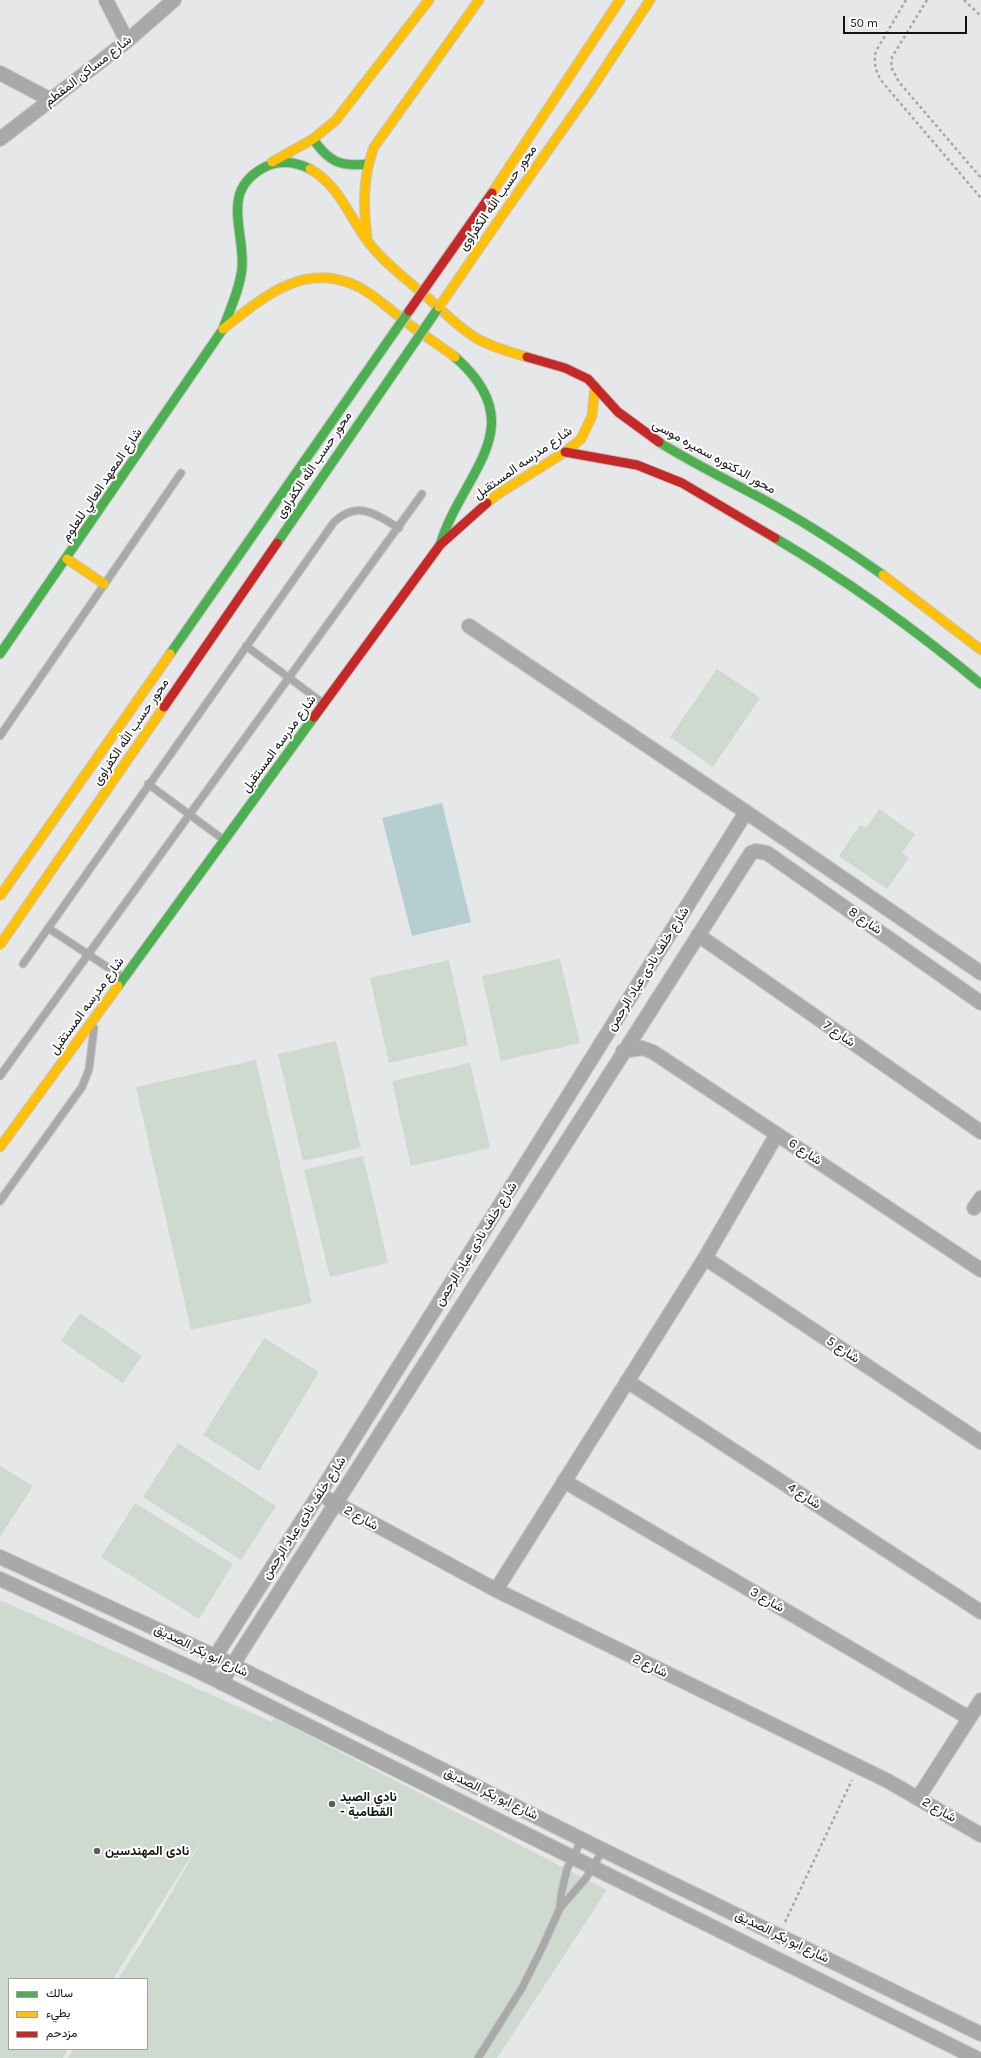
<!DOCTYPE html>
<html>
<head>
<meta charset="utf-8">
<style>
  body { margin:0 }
  #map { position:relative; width:981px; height:2058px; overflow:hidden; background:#e6e7e8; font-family:Karla,Vazirmatn,sans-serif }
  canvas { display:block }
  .legend { position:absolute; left:8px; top:1978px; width:140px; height:72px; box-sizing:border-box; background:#fff; border:1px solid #a0a0a0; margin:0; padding:5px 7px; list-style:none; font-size:12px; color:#111212 }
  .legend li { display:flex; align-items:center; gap:8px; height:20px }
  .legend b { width:20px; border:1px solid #a0a0a0 }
  .scale { position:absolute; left:843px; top:16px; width:124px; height:18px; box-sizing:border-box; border:2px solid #111212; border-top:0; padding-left:5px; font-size:12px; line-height:14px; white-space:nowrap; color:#111212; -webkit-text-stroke:3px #fff; paint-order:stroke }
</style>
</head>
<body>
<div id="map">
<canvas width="981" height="2058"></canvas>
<ul class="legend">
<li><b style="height:5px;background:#4caf50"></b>سالك</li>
<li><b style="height:5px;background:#ffc107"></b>بطيء</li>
<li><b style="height:5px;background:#c62828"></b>مزدحم</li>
</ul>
<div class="scale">50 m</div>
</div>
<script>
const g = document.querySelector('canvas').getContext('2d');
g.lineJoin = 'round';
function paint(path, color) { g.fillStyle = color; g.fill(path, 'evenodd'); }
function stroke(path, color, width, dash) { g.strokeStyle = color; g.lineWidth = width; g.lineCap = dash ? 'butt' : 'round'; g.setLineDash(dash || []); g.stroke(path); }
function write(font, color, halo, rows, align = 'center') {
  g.font = font + ' Karla,Vazirmatn,sans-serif'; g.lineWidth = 4; g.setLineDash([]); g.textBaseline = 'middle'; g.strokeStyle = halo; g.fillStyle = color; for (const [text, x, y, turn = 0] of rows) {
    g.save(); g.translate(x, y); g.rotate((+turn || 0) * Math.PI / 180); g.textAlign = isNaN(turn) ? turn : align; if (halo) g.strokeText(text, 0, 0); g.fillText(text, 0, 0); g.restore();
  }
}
const green = new Path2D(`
  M717,669l43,29 -47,69 -43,-30z
  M879,809l36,25 -13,19 7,5 -22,31 -48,-33 21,-31 6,3z
  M560,959l20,84 -79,18 -19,-85z
  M449,960l19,85 -79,18 -19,-85z
  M336,1041l25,107 -58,13 -25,-107z
  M256,1060l56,243 -121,27 -55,-243z
  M470,1063l20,85 -79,18 -19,-85z
  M363,1156l25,107 -58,14 -26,-107z
  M80,1313l62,43 -19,27 -62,-42z
  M264,1338l55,34 -60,99 -56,-36z
  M178,1443l98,63 -35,54 -98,-63z
  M0,1466l33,20 -33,51z
  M135,1503l98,61 -34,55 -98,-62z
  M0,1600l272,122 2,-4 333,172 -110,168h-429l5,-9h74v-70h-29l37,-58 52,-90 -94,148h-104v70h59l-5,9h-63z`);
const water = new Path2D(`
  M442,803l29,119 -59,14 -30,-118z`);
const path = new Path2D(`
  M906,0l-30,51c-3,13 0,23 8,33l97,114
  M927,0l-35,57 -1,10 8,15 82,96
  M964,0l17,16
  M785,1922l67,-142`);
const lane = new Path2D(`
  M246,646l77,57
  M0,736l181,-263
  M148,784l76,56
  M48,928l76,50
  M23,964l311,-442c24,-22 41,-8 65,6
  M0,1076l422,-582
  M0,1201l82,-114 7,-18 5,-41
  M560,1908l26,-30 17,-28
  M478,2058l44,-70 20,-40 18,-40 1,-13 6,-26 15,-30`);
const street = new Path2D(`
  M106,0l21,41
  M0,73l51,27
  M0,139l127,-98 47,-41
  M469,626l277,186 235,161
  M698,935l283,197
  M623,1051l19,-3 11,4 328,218
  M974,1208l7,-10
  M705,1258l276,184
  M627,1381l354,231
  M564,1481l405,237
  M328,1499l168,91 392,191 93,54
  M0,1557l215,99 388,194 378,184
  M0,1579l204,95 772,384
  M496,1590l209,-332 72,-124
  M204,1674l115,-180 427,-682
  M221,1683l530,-830 5,-2 11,2 214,150
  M918,1798l63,-98`);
const fast = new Path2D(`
  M313,139c16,23 27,28 55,25
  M223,329c7,-20 17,-40 19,-61 3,-38 -22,-76 21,-100 14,-8 32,-7 47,1
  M659,442c38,24 79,43 118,65 37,21 72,44 106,68
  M775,538c73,43 141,92 206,146
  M440,545c22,-73 95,-118 15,-188
  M0,654l223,-325
  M118,986l196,-269`);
const slow = new Path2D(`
  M272,162l41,-23 23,-19 93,-120
  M310,169c30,17 39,48 59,74 17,22 40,38 60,56 15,13 30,29 47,39 15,9 34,14 51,19
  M492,193l128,-193
  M503,214l89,-126 58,-88
  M367,236c-4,-31 -4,-60 7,-89l105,-147
  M223,329c40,-32 82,-69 136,-42 17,9 31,23 47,35 16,12 33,23 49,35
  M487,503l11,-9 67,-42 16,-13 11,-23 3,-30
  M67,559l37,25
  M883,575l98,75
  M0,1147l118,-161`);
const jam = new Path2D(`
  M527,357l38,11 23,11 30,33 41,30
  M565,452l72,13 45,18 93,55
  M314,717l126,-172 47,-42`);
const fastBridge = new Path2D(`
  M277,543l162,-236
  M170,654l239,-343`);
const slowBridge = new Path2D(`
  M439,307l64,-93
  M0,896l170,-242
  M0,945l164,-238`);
const jamBridge = new Path2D(`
  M409,311l83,-118
  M164,707l113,-164`);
const markers = [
  [332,1804,4,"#5c5d5d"],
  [97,1851,4,"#5c5d5d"]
];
const streetNames = [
  ["شارع مساكن المقطم",88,71,-38],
  ["محور حسب الله الكفراوى",498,198,-55],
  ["محور الدكتوره سميره موسى",714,457,29],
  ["شارع مدرسه المستقبل",523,463,-35],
  ["محور حسب الله الكفراوى",314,465,-56],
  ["شارع المعهد العالي للعلوم",102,485,-56],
  ["محور حسب الله الكفراوى",131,732,-56],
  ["شارع مدرسه المستقبل",279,744,-54],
  ["شارع 8",865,921,35],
  ["شارع خلف نادى عباد الرحمن",648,969,-58],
  ["شارع مدرسه المستقبل",87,1006,-54],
  ["شارع 7",839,1034,35],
  ["شارع 6",805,1152,34],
  ["شارع خلف نادى عباد الرحمن",476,1244,-58],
  ["شارع 5",843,1350,34],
  ["شارع 4",804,1496,33],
  ["شارع خلف نادى عباد الرحمن",304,1518,-57],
  ["شارع 2",361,1518,29],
  ["شارع 3",767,1600,30],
  ["شارع ابو بكر الصديق",201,1651,26],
  ["شارع 2",650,1666,26],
  ["شارع ابو بكر الصديق",491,1794,26],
  ["شارع 2",939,1810,30],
  ["شارع ابو بكر الصديق",782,1937,26]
];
const poiNames = [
  ["نادي الصيد",340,1797],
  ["- القطامية",340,1812],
  ["نادى المهندسين",105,1851]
];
paint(green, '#ced9cf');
paint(water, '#b4ced1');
stroke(lane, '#c4c5c6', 9);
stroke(street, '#c4c5c6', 16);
stroke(fast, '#c4c5c6', 11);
stroke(slow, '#c4c5c6', 11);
stroke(jam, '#c4c5c6', 11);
stroke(path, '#a8a7a8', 2.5, [3, 3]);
stroke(lane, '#a9a9a9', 7);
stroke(street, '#a9a9a9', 14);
stroke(fast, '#4caf50', 9);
stroke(slow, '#ffc107', 9);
stroke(jam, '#c62828', 9);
stroke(fastBridge, '#c4c5c6', 11, []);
stroke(slowBridge, '#c4c5c6', 11, []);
stroke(jamBridge, '#c4c5c6', 11, []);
stroke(fastBridge, '#4caf50', 9);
stroke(slowBridge, '#ffc107', 9);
stroke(jamBridge, '#c62828', 9);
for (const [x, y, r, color] of markers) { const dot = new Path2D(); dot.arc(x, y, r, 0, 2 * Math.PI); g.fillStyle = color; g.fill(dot); stroke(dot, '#fff', 1.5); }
write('13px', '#111212', '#fff', streetNames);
write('bold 13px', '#111212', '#fff', poiNames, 'left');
</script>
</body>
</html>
